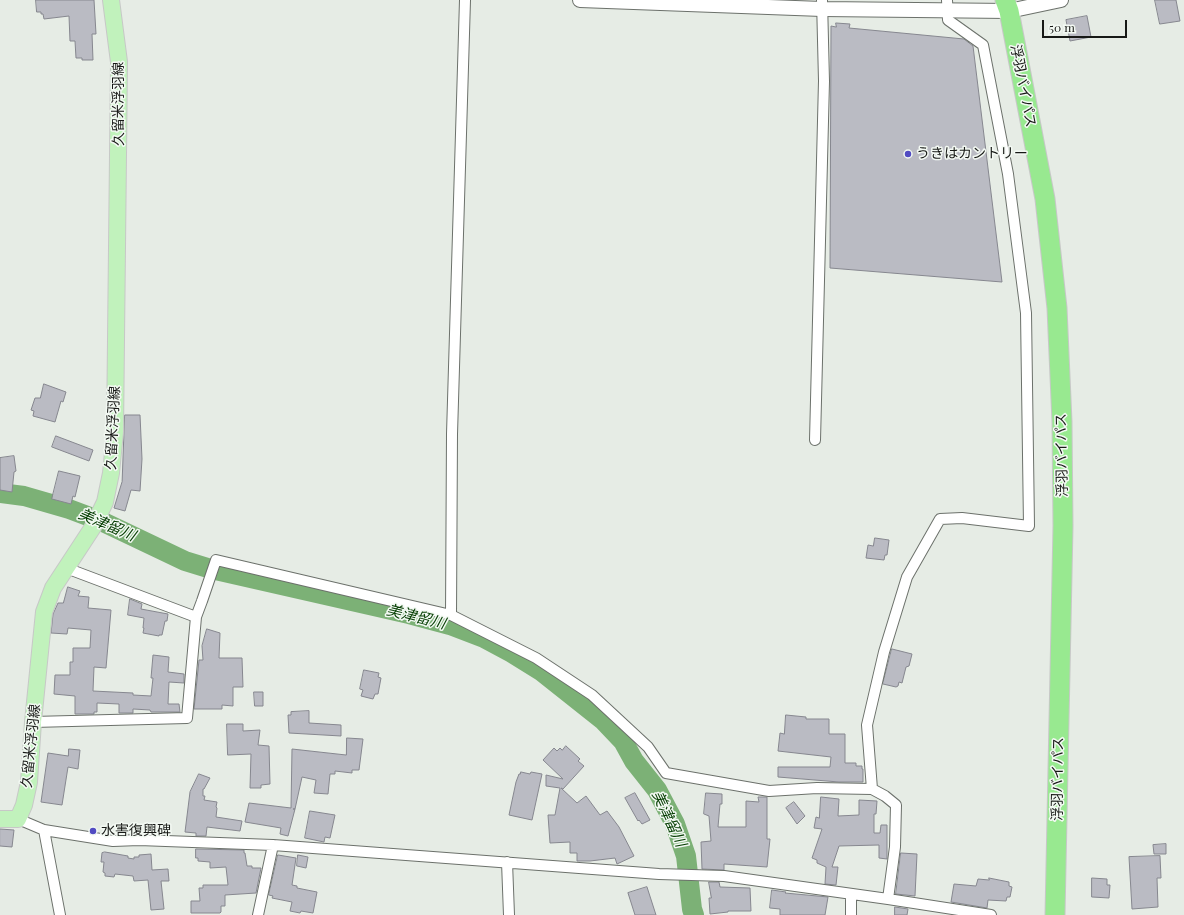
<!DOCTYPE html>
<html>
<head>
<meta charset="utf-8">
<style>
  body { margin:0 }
  #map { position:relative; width:1184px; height:915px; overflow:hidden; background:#e6ece5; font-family:"Playfair Display",serif }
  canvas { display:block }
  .scale { position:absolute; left:1042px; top:20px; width:85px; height:18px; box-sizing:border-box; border:2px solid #171916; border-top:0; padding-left:5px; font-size:12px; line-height:14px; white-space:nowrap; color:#171916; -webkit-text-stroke:3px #f3f9f3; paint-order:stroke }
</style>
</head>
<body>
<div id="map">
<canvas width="1184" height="915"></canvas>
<div class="scale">50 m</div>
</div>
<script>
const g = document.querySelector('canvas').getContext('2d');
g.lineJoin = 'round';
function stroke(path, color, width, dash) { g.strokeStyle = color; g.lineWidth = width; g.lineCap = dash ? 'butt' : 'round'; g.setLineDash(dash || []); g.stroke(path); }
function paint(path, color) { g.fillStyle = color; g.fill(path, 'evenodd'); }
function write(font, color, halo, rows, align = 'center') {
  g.font = font + ' "Playfair Display","Noto Sans JP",serif'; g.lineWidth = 3; g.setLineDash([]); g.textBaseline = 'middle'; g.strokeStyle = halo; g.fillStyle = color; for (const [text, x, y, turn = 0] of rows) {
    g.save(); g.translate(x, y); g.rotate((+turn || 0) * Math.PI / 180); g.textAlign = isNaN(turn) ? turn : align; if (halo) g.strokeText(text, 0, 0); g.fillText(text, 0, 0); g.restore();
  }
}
const river = new Path2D(`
  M0,493l24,3 45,13 32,12 84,40 26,8 198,45 41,11 34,13 28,15 29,18 63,50 19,20 11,20 23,29 18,34 11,32 6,53 2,6`);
const building = new Path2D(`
  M36,0h58l2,34h-4l1,26h-11v-2h-6l-1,-17h-5l-1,-25 -25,3 -1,-5h-2v-2h-4z
  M1155,0h21l4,21 -20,3z
  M1087,16l4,21 -21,4 -4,-21z
  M836,23l14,1 -1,4 115,11 9,7 29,236 -172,-14 1,-242 5,1z
  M44,384l22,8 -3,10 -2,-1 -6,21 -22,-6 1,-5 -3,-1 4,-12h5z
  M125,415h15l2,44 -2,32 -9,-1 -6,21 -11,-3 8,-26z
  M56,436l37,14 -4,11 -37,-14z
  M14,456l2,15 -2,1 -2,20 -12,-2v-32z
  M59,471l21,5 -5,21 -2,-1 -2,8 -19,-5z
  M875,538l14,2 -2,15h-2l-1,5 -18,-2 2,-13 5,1z
  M68,587l12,4 -2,5 11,1 -1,11 23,2 -5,58 -12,-1 -1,24 40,2v2l18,1 2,-18h-2l2,-23 16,2 -1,15 16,2v9l-15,-1 -1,22h11l1,8h-29l-1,-2 -17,-1v4h-14v-9l-22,-1v9h-3v2h-19v-18l-21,-2 1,-19h15v-13h3v-14h17l1,-18 -23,-2 -1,6 -16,-1 2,-19 5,-11h5z
  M130,599l12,5 -1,5 27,5 -1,7h-2l-3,14h-3v1l-16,-3 1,-5h-1l1,-10 -16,-3z
  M207,629l13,4 -1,25h23l1,29h-10v19l-11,-1v4h-28l5,-49h4l-1,-14z
  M892,649l20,5 -3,12 -3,1 -4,16 -3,-1 -1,4 -2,1 -13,-3z
  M364,670l15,3 -1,4 3,1 -3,16h-3l-2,5 -12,-3 2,-6 -3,-1z
  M254,692h9v14h-8z
  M309,711v12l32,2v11l-52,-3 -1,-18h3v-3z
  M786,715l20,2v2h23v15h16v29h11v3h6v3h1v13h-24l-61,-5v-10h52l1,-10 -53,-6 2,-18 4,1z
  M227,724h16v7l17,-1 -2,15 11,1 1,38 -9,1v3h-11l1,-34 -23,1z
  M347,738l16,1 -4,31h-7v3l-17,-2v3h-5l-2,20 -14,-1 2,-13 -14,-3 -7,32h-2h2l-7,27 -8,-2 1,-6 -36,-6 4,-19 42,5 1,-59 54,6z
  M566,746l14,13 -2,2 6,5 -21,23 -2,-1 16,15 9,-7 14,19 7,-4 12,16 15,29 -17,8 -2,-6 -25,3h-13v-8h-7v-11l-20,1 -2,-28h7l5,-27 -14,-2v-11l17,4 -20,-19 11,-12 3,3 3,-3 2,2z
  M69,749l11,1 -2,19 -10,-2 -6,38 -21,-3 7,-49 20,3z
  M521,772l9,2 1,-2 11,2 -10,46 -23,-5 7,-33 3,-8h1z
  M199,774l11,4 -6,11h-1v7h2l-1,4 13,2 -1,5 1,1 -1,9 26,4 -2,10 -33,-4 -1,9h-10v-3l-11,-1 5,-40z
  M635,793l15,27 -8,4 -3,-4 -1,1 -13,-23z
  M706,793l16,1v10h-2l-2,23h28v-26l13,1 -1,-5h9v42h3l-3,28 -43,-3v6l-22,-1 -1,-27 10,-1 -2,-25 -5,-2z
  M821,797l18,2 -1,17 21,-1v-15l18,1 -1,13h-2v19h6l1,-8h6v34l-8,-1v-13l-40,1 -7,21h6l-2,18 -11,-1 1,-17 -9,-4v-3l-5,-2 10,-29 -8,-1 2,-11 3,1z
  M794,802l11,14 -8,8 -11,-16z
  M310,811l25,4 -5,23 -5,-1 -1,5 -19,-4z
  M0,829l14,1 -2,17 -12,-1z
  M1166,844v10h-12l-1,-9z
  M196,849l48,1v3h1l2,13h5v2h9l-5,25 -31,2v11h-4v6l-1,1h-29v-12h9l-1,-13h4v-3h25l-2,-18 -16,1v-6l-12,-1v-3h-2z
  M105,852l23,4v2l6,1v-2h5v-2l12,-1 1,16 16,-1 1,12h-8l3,28 -13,1 -3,-30 -14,1 -1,-5 -18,-2 -1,3 -9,-1v-3l-2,-1 1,-10h-3l1,-9z
  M901,853l16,1 -2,42 -19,-2z
  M278,855l18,3 -4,27 5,1v2l20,4 -4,21 -12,-2 -1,2 -10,-2 2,-9 -20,-4 1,-2 -4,-1z
  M298,855l10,2 -2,11 -9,-2z
  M1160,856l1,22h-4l1,29 -26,2 -3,-52z
  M989,878l20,4v4l3,1 -2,10h-3l-1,4 -18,-1 -1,8 -36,-6 3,-18 22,2 2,-7 11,1z
  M1092,878l15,1v6h3l-1,13 -17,-1z
  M709,882h10l1,5 30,1 1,23h-23v1l-18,2 -1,-16h2z
  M647,887l9,28h-21l-7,-22z
  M772,890l14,2 -1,1 43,4 -3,18h-45v-6l-10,-1z
  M895,907l13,2 -1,6h-12z`);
const street = new Path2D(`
  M815,440l9,-359 -2,-81
  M66,568l130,49
  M451,615l1,-181 13,-434
  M33,722l154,-4 9,-101 6,-16 14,-41 235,55 85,43 56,37 56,52 18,26 103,18 48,-3 55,1 13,7 11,9 -1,42 -7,52
  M872,789l-5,-64 17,-73 23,-75 33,-58 22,-1 67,8 -3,-213 -18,-139 -25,-129 -35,-25 -1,-20
  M18,819l26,11 69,11 26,-1 134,5 386,29 65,2 164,23 103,16
  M44,830l16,85
  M507,862l2,53
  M258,915l15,-70
  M851,915v-21`);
const secondary = new Path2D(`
  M580,0l242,9 187,2 52,-11`);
const primary = new Path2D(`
  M0,819h18l6,-14 5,-23 4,-60 11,-110 9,-24 40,-61 12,-25 6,-29 4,-41 4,-370 -8,-62`);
const highway = new Path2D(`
  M1005,0l4,11 36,188 12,109 5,114 1,104 -8,389`);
const markers = [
  [908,154,4,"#514bc2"],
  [93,831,4,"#514bc2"]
];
const streetNames = [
  ["浮羽バイパス",1023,86,79],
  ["久留米浮羽線",119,104,-90],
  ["久留米浮羽線",113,428,-87],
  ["浮羽バイパス",1062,455,-91],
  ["久留米浮羽線",31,746,-84],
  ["浮羽バイパス",1058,779,-89]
];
const poiNames = [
  ["うきはカントリー",916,154],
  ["水害復興碑",101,831]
];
const waterNames = [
  ["美津留川",107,525,23],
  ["美津留川",416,617,14],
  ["美津留川",669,819,65]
];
stroke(river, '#7cb176', 20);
paint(building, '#babbc3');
stroke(building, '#86878f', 1);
stroke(street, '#6c716b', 12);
stroke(secondary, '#6c716b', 16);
stroke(primary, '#c7c8c7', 18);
stroke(highway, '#c7c8c7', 21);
stroke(street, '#fff', 10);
stroke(secondary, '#fff', 14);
stroke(primary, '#c1f2bc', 16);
stroke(highway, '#98e990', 19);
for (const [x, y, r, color] of markers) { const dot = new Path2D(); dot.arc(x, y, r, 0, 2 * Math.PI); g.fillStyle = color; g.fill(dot); stroke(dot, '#f3f9f3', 1.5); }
write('14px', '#171916', '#f3f9f3', streetNames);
write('14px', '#171916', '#f3f9f3', poiNames, 'left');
write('italic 15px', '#094106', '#f3f9f3', waterNames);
</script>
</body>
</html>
